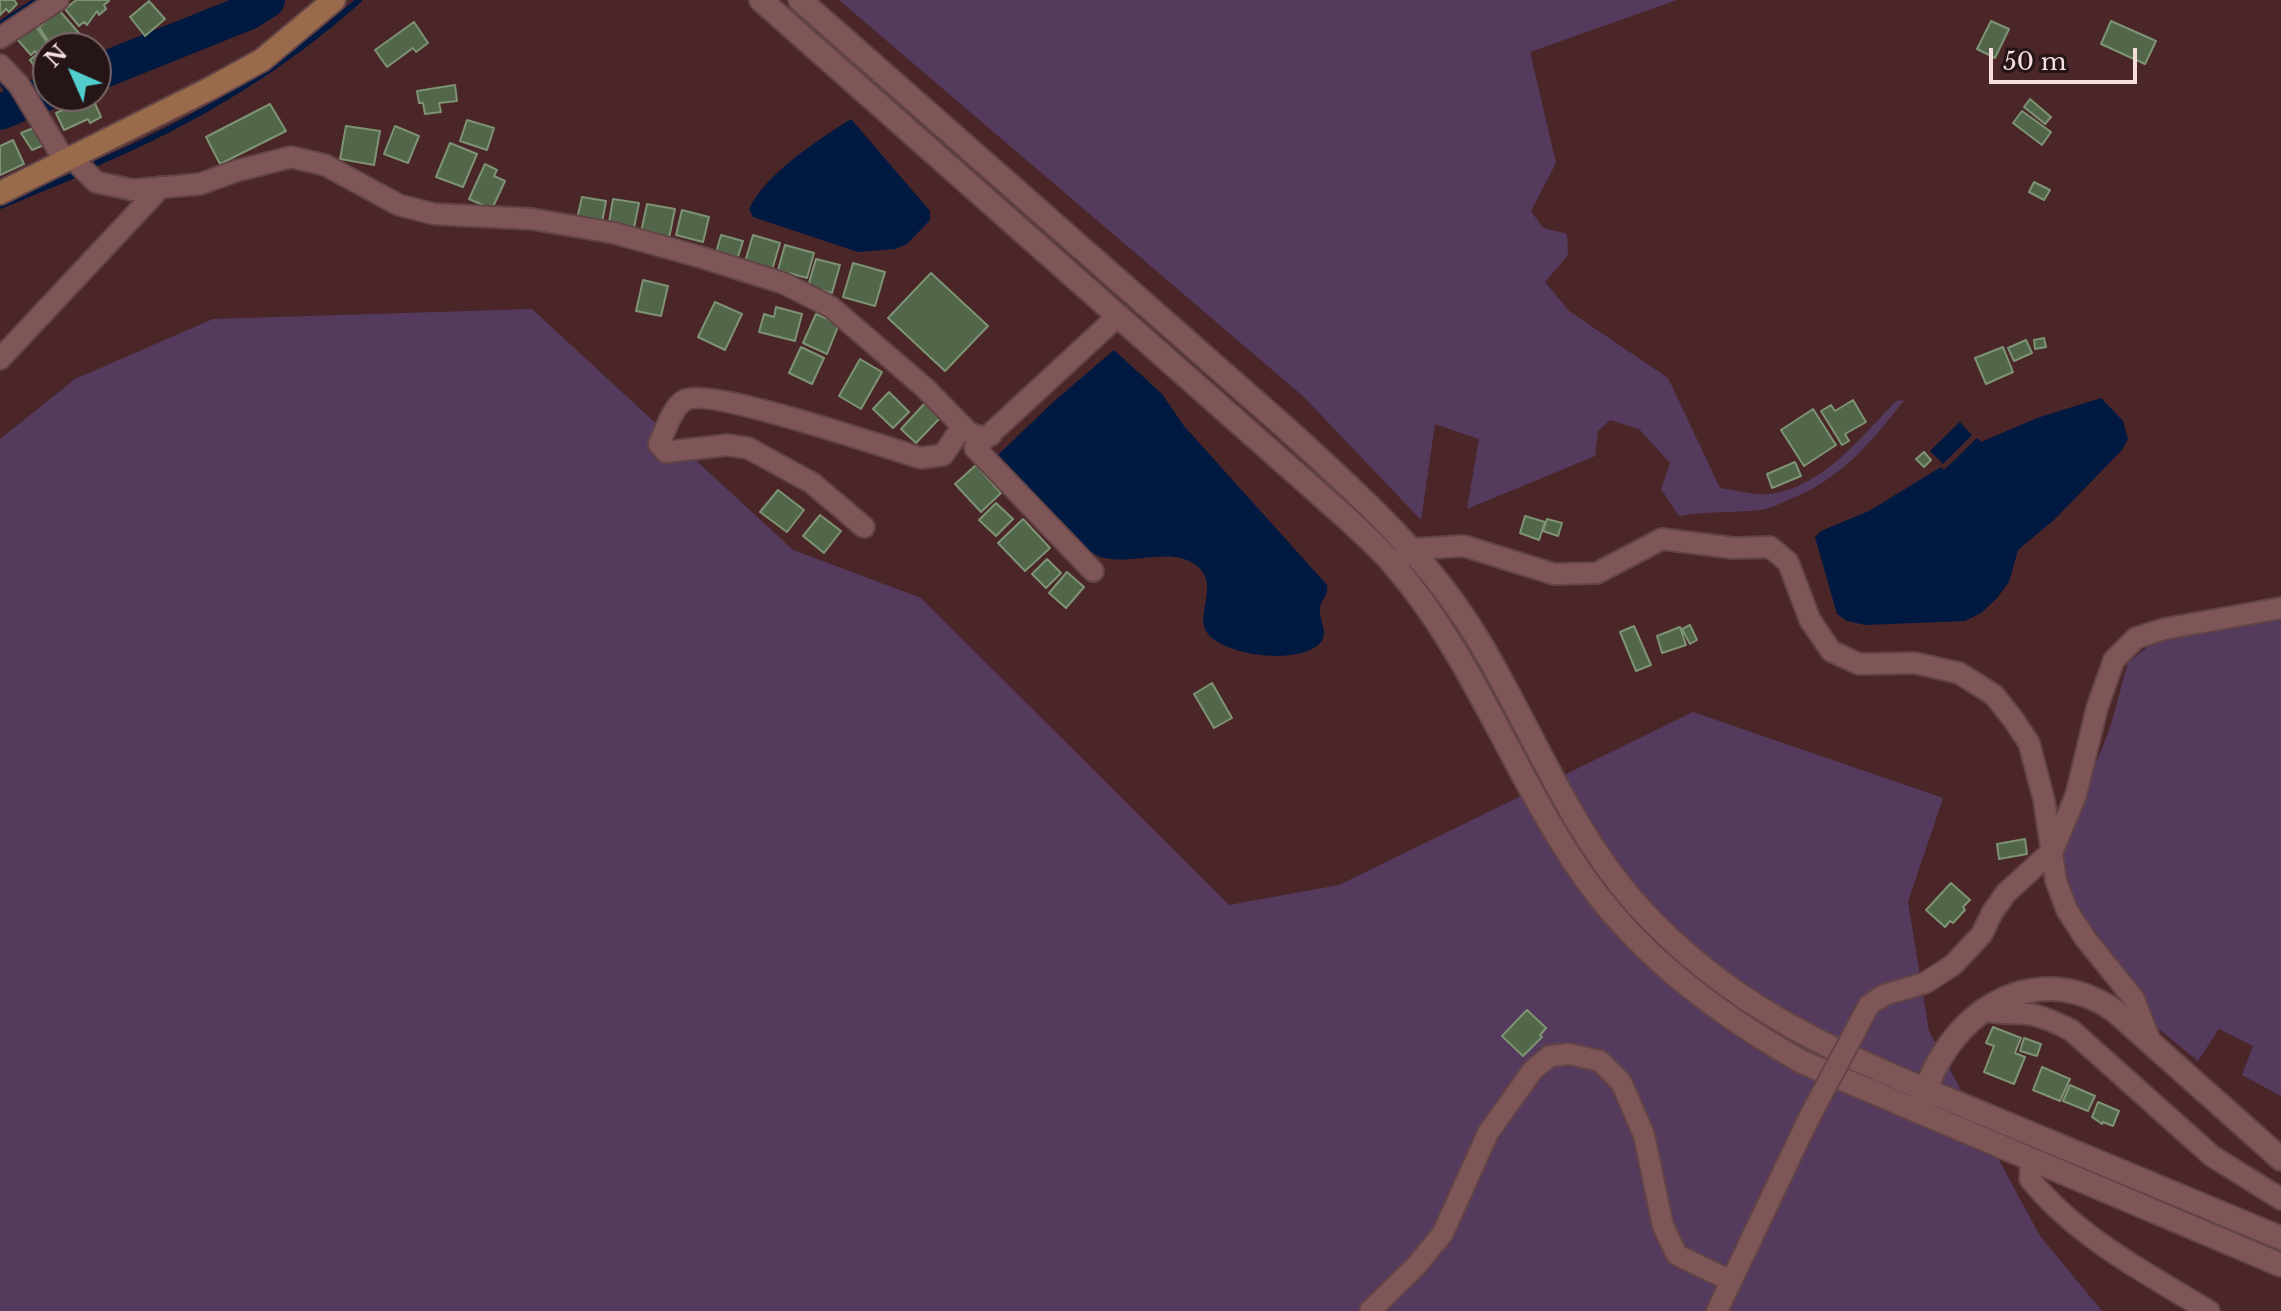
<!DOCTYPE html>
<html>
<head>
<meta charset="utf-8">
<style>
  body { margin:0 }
  #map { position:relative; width:2281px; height:1311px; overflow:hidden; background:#4a2629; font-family:"Libre Baskerville",serif }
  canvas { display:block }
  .north { position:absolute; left:32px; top:32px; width:80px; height:80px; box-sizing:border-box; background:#251516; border:2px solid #796566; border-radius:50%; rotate:315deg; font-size:22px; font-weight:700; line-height:32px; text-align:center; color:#f6ddde }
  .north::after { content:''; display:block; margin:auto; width:28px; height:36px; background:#52cdce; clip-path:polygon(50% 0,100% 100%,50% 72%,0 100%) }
  .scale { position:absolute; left:1989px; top:48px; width:148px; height:36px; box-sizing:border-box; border:4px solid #f6ddde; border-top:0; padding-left:10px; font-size:24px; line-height:28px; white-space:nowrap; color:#f6ddde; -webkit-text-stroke:6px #251516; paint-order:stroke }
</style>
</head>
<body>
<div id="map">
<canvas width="2281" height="1311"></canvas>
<div class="north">N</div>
<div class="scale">50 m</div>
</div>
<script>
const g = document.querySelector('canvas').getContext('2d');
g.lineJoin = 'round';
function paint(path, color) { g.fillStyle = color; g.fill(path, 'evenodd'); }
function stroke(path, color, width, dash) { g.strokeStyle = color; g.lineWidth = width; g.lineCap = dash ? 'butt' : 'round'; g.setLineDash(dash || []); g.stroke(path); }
const green = new Path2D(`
  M839,0h838l-147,52 26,111 -25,48 12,17 24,6 1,21 -23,27 24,29 99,67 52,110c15,2 35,8 50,6 53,-7 91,-57 126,-93l8,-1c-33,43 -64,80 -116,100 -9,4 -19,9 -29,10 -27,3 -53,1 -80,6l-18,-27 9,-26 -31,-34 -29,-9 -12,11 -3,25 -128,53 12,-70 -44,-15 -14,96 -117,-123z
  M532,309l261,241 128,48 308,307 110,-20 354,-173 250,86 -35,104 21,129 111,205 62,75h-2102v-872l75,-60 138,-60z
  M2281,618v478l-39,-21 11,-29 -34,-17 -21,32 -44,-36 -14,-35 -64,-84 -15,-53 49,-125 18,-66 29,-22z`);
const water = new Path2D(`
  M851,119l79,92v9l-23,24 -12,5 -37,3 -105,-35 -4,-8c17,-36 69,-69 102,-90z
  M1114,350l48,44 22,32 143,159c2,10 -5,13 -7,22 -2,11 9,26 1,35 -20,24 -95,14 -113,-8 -15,-18 13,-49 -11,-68 -26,-22 -73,3 -101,-11 -33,-18 -73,-70 -100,-98l56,-54z
  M2101,398l22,23 5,18 -6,11 -67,69 -37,31 -9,32 -12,16 -16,15 -16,8 -100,4 -18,-4 -10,-7 -22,-77 6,-6 48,-20 72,-44 3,3 33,-32 4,4 56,-24z
  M1960,422l12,13 -29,29 -13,-13z`);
const stream = new Path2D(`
  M0,24l37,-24
  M0,78l16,27
  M97,163c96,-41 185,-94 262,-163
  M0,206l77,-32`);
const river = new Path2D(`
  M96,73l152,-61 19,-12
  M0,112l48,-20`);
const building = new Path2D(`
  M0,0h14l3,4 -8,8 -3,-3 -6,6z
  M76,0h32l1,1 -5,4 2,4 -7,6 -2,-4 -10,14 -3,-3 -5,4 -14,-17z
  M149,1l16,18 -20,17 -15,-19z
  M59,10l25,29 -11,9h-20l-14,-21z
  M1991,21l18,8 -14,29 -18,-9z
  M2111,21l45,20 -11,23 -44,-20z
  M414,22l14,21 -12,9 -3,-4 -26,19 -12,-17z
  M35,25l16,23h-3v21l-8,6 -10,-15 7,-6 -2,-3 -4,4 -14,-16z
  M455,85l2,16 -18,2 2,9 -16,2 -2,-11h-4l-2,-12z
  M92,97l9,20 -11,6 -2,-4 -24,11 -8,-17z
  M2030,99l21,18 -6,7 -21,-17z
  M270,104l16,27 -66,33 -14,-27z
  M2022,111l29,21 -9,13 -29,-22z
  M467,120l27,8 -7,22 -27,-9z
  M346,126l34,5 -6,34 -34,-6z
  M395,126l24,10 -11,27 -24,-9z
  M36,127l8,18 -12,5 -11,-17z
  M13,140l11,24 -24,11v-29z
  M450,143l27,11 -14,33 -27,-10z
  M485,164l12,6 -3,6 11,5 -13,28 -23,-10z
  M2034,182l16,8 -6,10 -15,-8z
  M582,197l24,4 -5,27 -25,-5z
  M613,199l26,4 -6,30 -25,-5z
  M647,204l28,5 -7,34 -28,-6z
  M682,210l27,7 -6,25 -27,-7z
  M721,235l22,6 -8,25 -21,-6z
  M753,235l27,8 -8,27 -27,-8z
  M785,245l29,8 -7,25 -29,-8z
  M816,259l24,6 -8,28 -24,-7z
  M853,263l32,9 -10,34 -32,-9z
  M931,273l57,53 -43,45 -57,-53z
  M643,280l25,6 -7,30 -25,-5z
  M715,302l27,12 -17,36 -27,-13z
  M776,307l26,7 -7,27 -36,-9 5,-18 10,3z
  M816,314l23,10 -12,30 -24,-11z
  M2044,338l2,9 -11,2 -1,-9z
  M2026,340l6,13 -18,8 -6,-13z
  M801,347l23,11 -12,26 -23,-11z
  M2003,347l10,25 -27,12 -11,-26z
  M860,359l22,13 -21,37 -22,-13z
  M889,392l20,20 -16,16 -20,-19z
  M1853,400l13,22 -21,12 4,7 -7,4 -21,-34 10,-6 4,6z
  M925,403l15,15 -24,25 -15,-14z
  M1813,409l23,36 -32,21 -23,-36z
  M1924,452l7,8 -7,7 -8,-8z
  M1795,462l6,14 -29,12 -5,-14z
  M976,465l25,28 -20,19 -26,-28z
  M778,490l26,20 -17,22 -27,-20z
  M996,503l17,16 -17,17 -17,-16z
  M820,515l21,16 -17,22 -21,-17z
  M1525,516l20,6 -6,18 -19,-7z
  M1023,519l27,29 -25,23 -27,-28z
  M1547,519l15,4 -4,13 -15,-5z
  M1047,559l14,14 -15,15 -14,-14z
  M1067,572l17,15 -18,21 -17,-15z
  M1690,625l7,15 -7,4 -8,-15z
  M1634,626l17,39 -15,6 -16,-39z
  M1680,627l6,18 -24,8 -5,-17z
  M1212,683l20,35 -18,10 -20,-34z
  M2025,839l2,15 -28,5 -2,-15z
  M1951,883l19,17 -7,7 2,3 -12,13 -3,-2 -5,6 -19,-17z
  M1527,1010l19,18 -6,7 2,2 -19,19 -21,-20z
  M1993,1027l28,11 -6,15 10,4 -11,27 -30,-12 10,-26 -8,-3z
  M2024,1038l17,6 -4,12 -17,-5z
  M2042,1067l28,12 -10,22 -27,-11z
  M2070,1085l25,11 -7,15 -25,-10z
  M2098,1102l21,9 -6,15 -10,-4 -1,2 -10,-7z`);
const minor = new Path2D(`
  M0,38l58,-38
  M0,65l19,20 46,76
  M72,158l24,24 37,8 67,-6 36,-13 55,-14 34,8 74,40 35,9 98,5 82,14 83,23 86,27 48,24 94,81 43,44 13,5 10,-2
  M0,359l161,-172
  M864,527l-52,-44 -64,-35 -21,-3 -61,7 -7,-8c6,-12 12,-34 24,-43 22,-16 204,47 238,57l22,-3 19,-28
  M1401,559l12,-10 51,-3 90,28 43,-1 65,-34 71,9 37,-1 18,15 22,58 21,31 28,13 56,-1 44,10 35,22 19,24 16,24 15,57 12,81 11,29 18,28 49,61 17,44
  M1093,571l-118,-123 144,-133
  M1869,1005l15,-10 41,-12 28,-18 29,-31 10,-21 14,-20 47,-43 23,-55 21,-87 17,-48 22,-22 28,-9 117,-21
  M1982,1010c20,5 35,2 52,5 13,3 25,9 37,15l141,126 69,43
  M2031,1161l-1,18c48,59 116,94 179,132
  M1370,1311l46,-45 27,-33 45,-100 45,-63 17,-14 19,-2 31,7 21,21 23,53 19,91 14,29 54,26
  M1717,1311l92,-193`);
const tertiary = new Path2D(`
  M761,0l590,522c14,14 30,27 43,43 77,89 117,203 182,300 57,86 137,146 226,197l479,203
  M800,0l488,430c72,66 141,127 191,211 53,88 89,186 157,263 103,115 224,158 362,216 95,39 189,79 283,118
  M1922,1102c23,-86 110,-148 193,-91l166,148`);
const secondary = new Path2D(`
  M0,193l211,-105 51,-28 72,-60`);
const minorBridge = new Path2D(`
  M1809,1118l60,-113`);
paint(green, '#543b5e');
paint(water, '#001941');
stroke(stream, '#001941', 6);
stroke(river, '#001941', 36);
paint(building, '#526749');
stroke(building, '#7d9373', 2);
stroke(minor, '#624446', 24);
stroke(tertiary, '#624446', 26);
stroke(secondary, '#624446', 26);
stroke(minor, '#7f5658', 20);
stroke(tertiary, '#7f5658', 22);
stroke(secondary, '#996a4b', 22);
stroke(minorBridge, '#624446', 24, []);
stroke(minorBridge, '#7f5658', 20);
</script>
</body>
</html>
